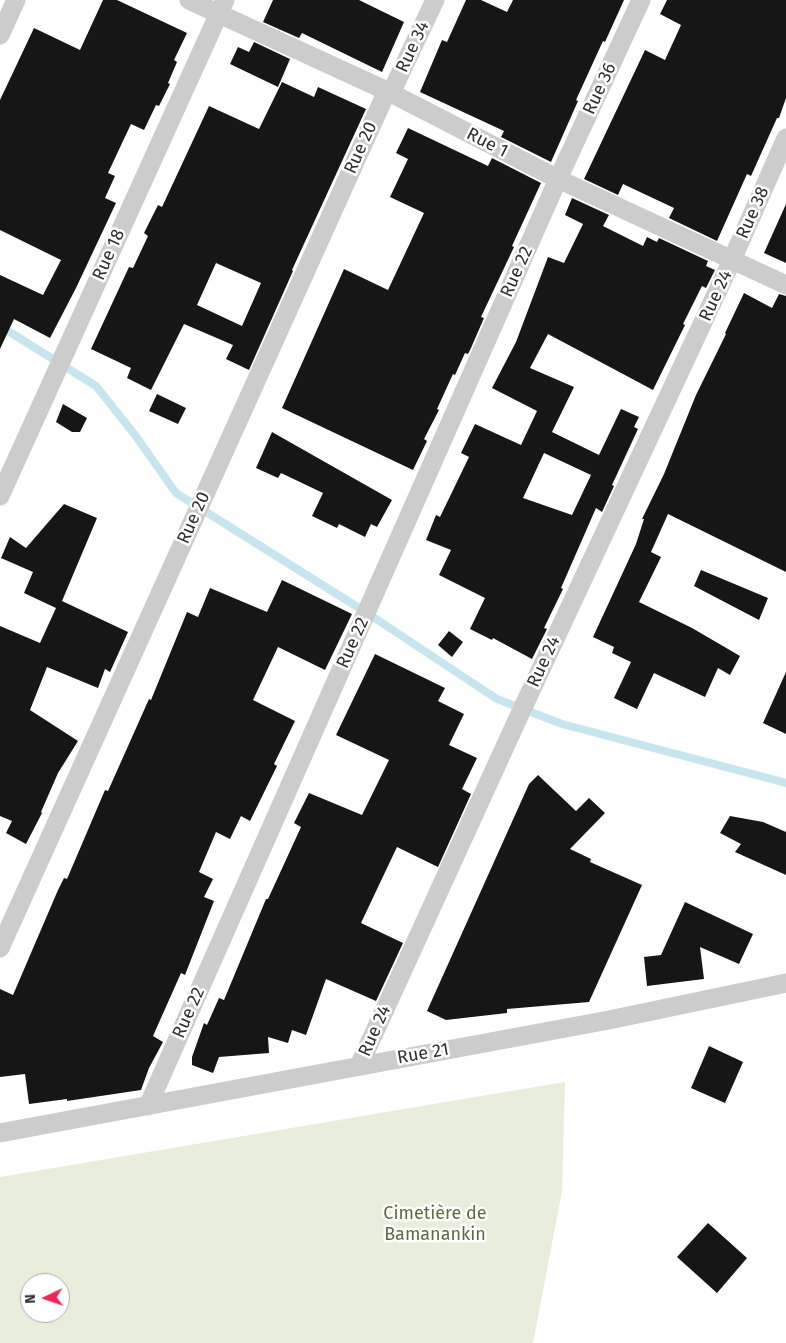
<!DOCTYPE html>
<html>
<head>
<meta charset="utf-8">
<style>
  body { margin:0 }
  #map { position:relative; width:786px; height:1343px; overflow:hidden; background:#fff; font-family:"Fira Sans",sans-serif }
  canvas { display:block }
  .north { position:absolute; left:20px; top:1273px; width:50px; height:50px; box-sizing:border-box; background:#fff; border:1px solid #acacac; border-radius:50%; rotate:267deg; font-size:14px; font-weight:700; line-height:20px; text-align:center; color:#2f2f2f }
  .north::after { content:''; display:block; margin:auto; width:18px; height:22px; background:#ef2757; clip-path:polygon(50% 0,100% 100%,50% 72%,0 100%) }
</style>
</head>
<body>
<div id="map">
<canvas width="786" height="1343"></canvas>
<div class="north">N</div>
</div>
<script>
const g = document.querySelector('canvas').getContext('2d');
g.lineJoin = 'round';
function paint(path, color) { g.fillStyle = color; g.fill(path, 'evenodd'); }
function stroke(path, color, width, dash) { g.strokeStyle = color; g.lineWidth = width; g.lineCap = dash ? 'butt' : 'round'; g.setLineDash(dash || []); g.stroke(path); }
function write(font, color, halo, rows, align = 'center') {
  g.font = font + ' "Fira Sans",sans-serif'; g.lineWidth = 5; g.setLineDash([]); g.textBaseline = 'middle'; g.strokeStyle = halo; g.fillStyle = color; for (const [text, x, y, turn = 0] of rows) {
    g.save(); g.translate(x, y); g.rotate((+turn || 0) * Math.PI / 180); g.textAlign = isNaN(turn) ? turn : align; if (halo) g.strokeText(text, 0, 0); g.fillText(text, 0, 0); g.restore();
  }
}
const green = new Path2D(`
  M565,1082l-3,109 -29,152h-533v-166zM30,1283h30v30h-30z`);
const stream = new Path2D(`
  M0,326l96,60 39,49 41,58 191,120 130,86 65,25 224,59`);
const building = new Path2D(`
  M103,0h14l70,33 -13,27 3,2 -9,21 2,1 -11,22 -3,-1 -12,25 -13,-6 -23,49 7,3 -10,22 11,5 -40,85 -26,50 -36,-19 -14,30v-74l43,20 18,-35 -61,-30v-130l34,-72 46,22z
  M273,0h86l45,22 -22,50 -80,-39 -3,5 -36,-16z
  M466,0h15l26,12 6,-12h111l-19,42 -2,-1 -27,59 2,1 -27,61 -50,-25 3,-6 -84,-39 22,-52 5,2z
  M667,0h119v98l-7,20h-2l-26,58 -4,-2 -30,67 -48,-23 5,-10 -51,-24 -5,11 -34,-16 61,-129 20,10 16,-35 -21,-11z
  M254,42l36,17 -12,28 -48,-23 8,-17 11,5z
  M282,82l32,15 4,-10 48,22 -74,161 1,1 -44,99 -23,-11 7,-14 -49,-21 -33,66 -24,-12 4,-10 -40,-19 38,-82 4,1 15,-32 -4,-3 14,-28 4,2 47,-101 50,23zM216,263l45,20 -19,43 -45,-21z
  M408,128l80,38 4,-8 49,25 -29,63 2,1 -33,70 3,1 -13,30 -3,6 -3,-1 -10,22 -2,-1 -16,35 2,1 -15,29 3,2 -14,29 -131,-62 62,-139 44,21 36,-77 -34,-16 18,-38 -12,-6z
  M572,198l37,17 -6,11 40,20 4,-9 10,5 2,-4 49,23 -2,5 9,4 -9,18 -4,-2 -19,38 2,1 -32,65 -105,-56 -18,34 44,19 -22,45 47,23 22,-46 18,8 -5,10 4,2 -26,56 2,1 -12,26 -6,-4 -35,80 2,1 -19,39 3,1 -15,30 -39,-21 -1,2 -22,-11 15,-31 -46,-23 12,-25 -25,-10 10,-25 4,2 29,-60 -8,-4 14,-29 46,21 16,-34 -45,-23 24,-46 32,-85 16,6 19,-39 -18,-9zM544,453l47,22 -19,40 -49,-17z
  M786,204v59l-22,-10z
  M744,293l28,15 7,-14 7,2v276l-118,-58 -17,38 10,5 -22,45 53,26 48,28 -10,19 -12,-7 -13,29 -51,-24 -17,36 -23,-11 17,-36 -19,-9 2,-6 -21,-10 43,-93 8,-25h-2l22,-45 32,-79 30,-61 -1,-1z
  M157,394l29,14 -8,16 -29,-13z
  M63,404l24,14 -7,14h-8l-16,-10z
  M272,432l120,68 -15,27 -6,-3 -6,13 -26,-13 -2,4 -25,-12 11,-23 -42,-20 -3,5 -22,-10z
  M64,504l33,14 -35,83 66,31 -18,40 -5,-3 -7,19 -51,-21 -17,43 48,31 -20,32 -17,39 1,1 -16,31 -20,-11 6,-12 -12,-5v-190l40,17 16,-35 -32,-15 9,-21 -32,-14 9,-21 16,11z
  M701,570l67,28 -9,22 -65,-34z
  M282,580l70,34 -27,56 -47,-23 -25,53 42,21 -21,43 3,2 -27,55 -9,-5 -11,23 -14,-7 -17,40 14,7 -9,18 10,4 -29,74 -4,-2 -28,63 10,6 -14,26 -8,22 -74,11v-2l-38,5 -4,-30 -25,3v-88l13,6 45,-105 6,-12 3,1 38,-89 3,1 41,-92 2,1 36,-88 11,5 12,-29 57,24z
  M449,631l14,11 -11,15 -14,-12z
  M375,654l70,34 -7,13 26,13 -15,31 28,13 -15,31 9,5 -33,73 -41,-20 -36,76 42,20 -27,58 -50,-22 -20,56 -14,-5 -4,13 -20,-6 1,16 -50,4 -6,16 -21,-8v-8l12,-34 3,2 12,-27 5,2 42,-101h2l33,-72 -7,-4 15,-30 53,22 27,-55 -53,-25z
  M786,672v62l-23,-11z
  M538,775l38,36 13,-13 16,15 -35,36 21,10 -1,3 52,23 -53,117 -82,7v4l-61,7 -19,-9 102,-227z
  M730,816l33,6 23,10v43l-51,-23 6,-8 -21,-11z
  M685,902l68,32 -14,30 -39,-17 4,32 -57,7 -3,-29 17,-2z
  M709,1046l34,16 -18,41 -34,-15z
  M708,1223l39,35 -30,35 -40,-36z`);
const minor = new Path2D(`
  M189,0l198,91 171,88 228,106
  M0,35l16,-35
  M0,496l225,-496
  M0,948l387,-857 4,2 44,-93
  M359,1066l160,-350 213,-456 54,-122
  M148,1106l410,-927 83,-179
  M0,1133l609,-113 177,-37`);
const streetNames = [
  ["Rue 34",413,47,-65],
  ["Rue 36",600,89,-65],
  ["Rue 1",487,143,27],
  ["Rue 20",361,148,-66],
  ["Rue 38",753,213,-66],
  ["Rue 18",109,255,-66],
  ["Rue 22",517,272,-66],
  ["Rue 24",716,296,-65],
  ["Rue 20",194,518,-66],
  ["Rue 22",353,643,-66],
  ["Rue 24",544,662,-65],
  ["Rue 22",189,1013,-66],
  ["Rue 24",375,1031,-66],
  ["Rue 21",423,1054,-10]
];
const parkNames = [
  ["Cimetière de",435,1214],
  ["Bamanankin",435,1235]
];
paint(green, '#e8eddc');
stroke(stream, '#c7e5ee', 8);
paint(building, '#161616');
stroke(minor, '#ccc', 19);
write('18px', '#2f2f2f', '#fff', streetNames);
write('18px', '#5a6d39', '#fff', parkNames);
</script>
</body>
</html>
